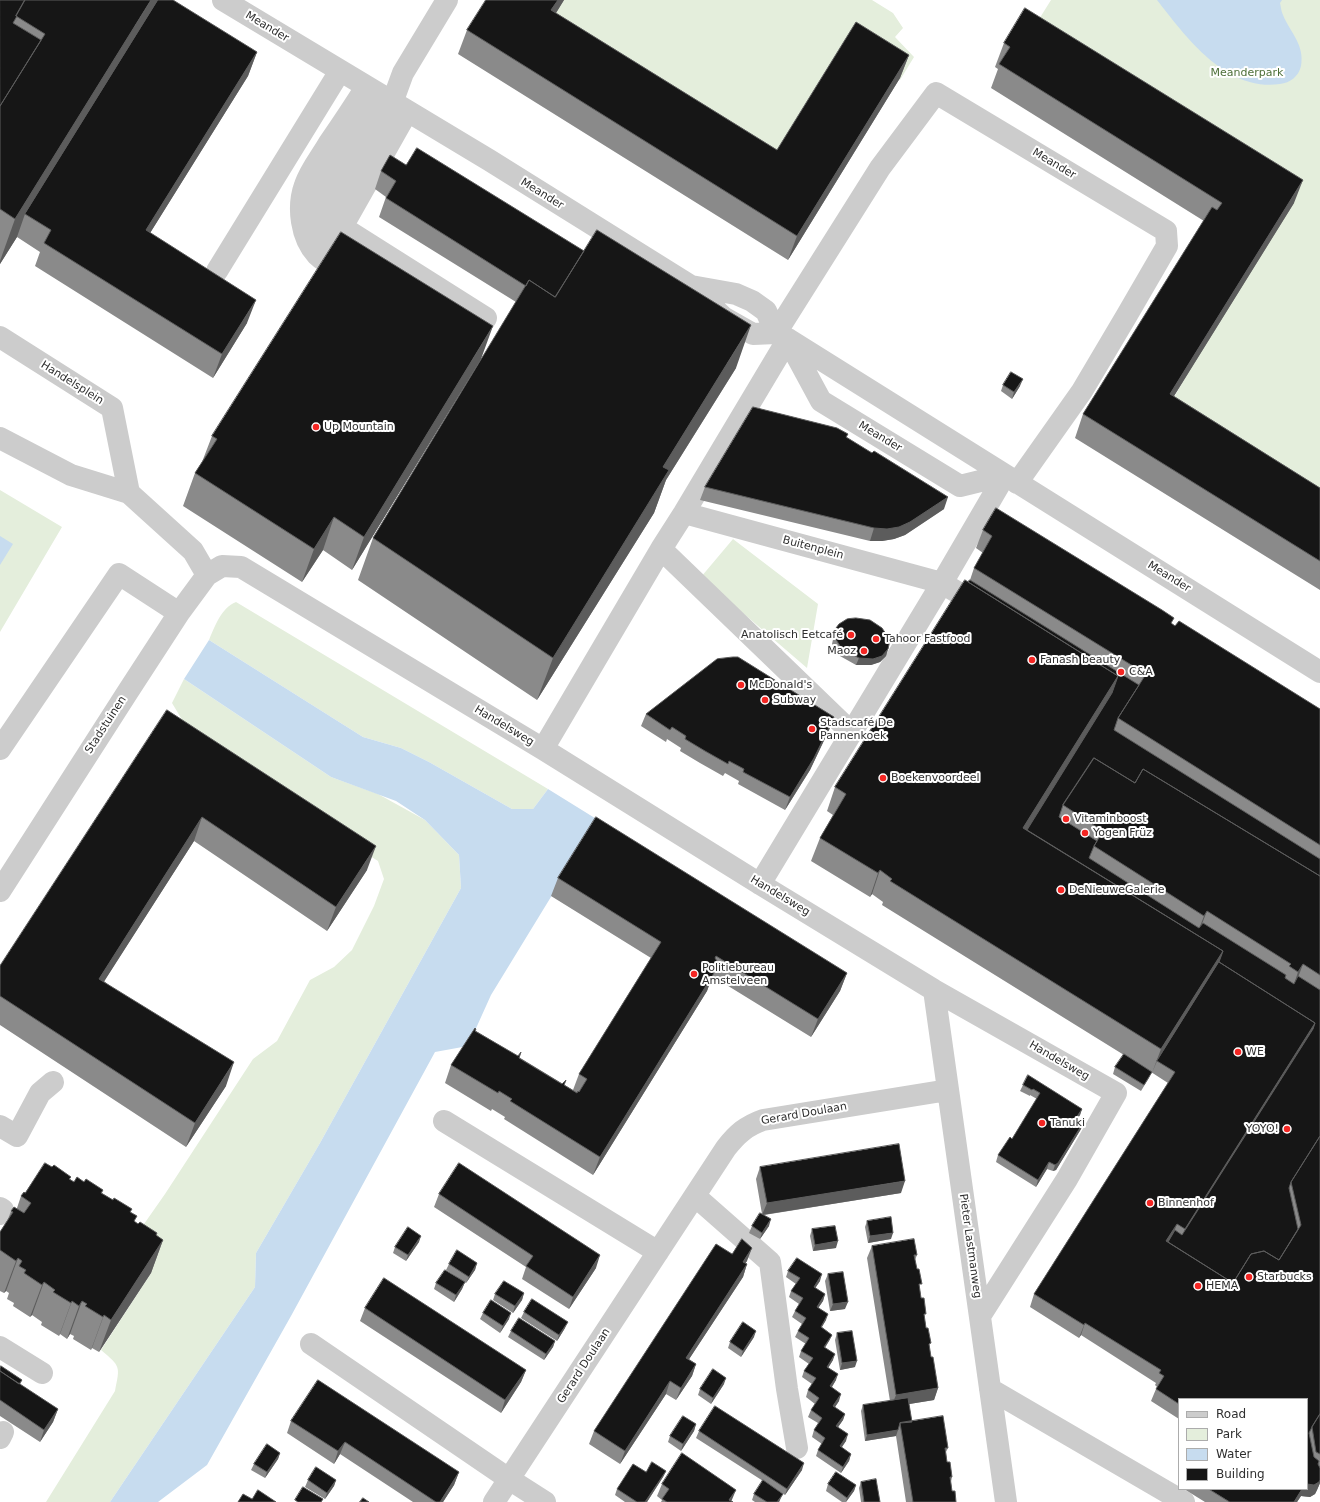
<!DOCTYPE html>
<html>
<head>
<meta charset="utf-8">
<style>
  body { margin:0 }
  #map { position:relative; width:1320px; height:1502px; overflow:hidden; background:#fff; font-family:"DejaVu Sans",sans-serif }
  canvas { display:block }
  .legend { position:absolute; left:1178px; top:1398px; width:130px; height:92px; box-sizing:border-box; background:#fff; border:1px solid #acacac; margin:0; padding:5px 7px; list-style:none; font-size:12px; color:#2f2f2f }
  .legend li { display:flex; align-items:center; gap:8px; height:20px }
  .legend b { width:20px; border:1px solid #acacac }
</style>
</head>
<body>
<div id="map">
<canvas width="1320" height="1502"></canvas>
<ul class="legend">
<li><b style="height:5px;background:#ccc"></b>Road</li>
<li><b style="height:11px;background:#e4eedc"></b>Park</li>
<li><b style="height:11px;background:#c7dcef"></b>Water</li>
<li><b style="height:11px;background:#161616"></b>Building</li>
</ul>
</div>
<script>
const g = document.querySelector('canvas').getContext('2d');
g.lineJoin = 'round';
function paint(path, color) { g.fillStyle = color; g.fill(path, 'evenodd'); }
function stroke(path, color, width, dash) { g.strokeStyle = color; g.lineWidth = width; g.lineCap = dash ? 'butt' : 'round'; g.setLineDash(dash || []); g.stroke(path); }
function write(font, color, halo, rows, align = 'center') {
  g.font = font + ' "DejaVu Sans",sans-serif'; g.lineWidth = 4; g.setLineDash([]); g.textBaseline = 'middle'; g.strokeStyle = halo; g.fillStyle = color; for (const [text, x, y, turn = 0] of rows) {
    g.save(); g.translate(x, y); g.rotate((+turn || 0) * Math.PI / 180); g.textAlign = isNaN(turn) ? turn : align; if (halo) g.strokeText(text, 0, 0); g.fillText(text, 0, 0); g.restore();
  }
}
const green = new Path2D(`
  M561,0h311l21,13 10,15 -8,9 19,20 -14,23 -53,-34 -79,128 -230,-138z
  M1051,0h269v490l-148,-89 111,-196 -253,-182 11,-7z
  M0,490l62,37 -62,105z
  M733,539l85,65 -11,64 -106,-91z
  M236,602l312,187 -15,20h-21l-83,-47 -28,-14 -38,-11 -154,-97c6,-14 12,-32 27,-38z
  M184,679l147,98 47,17 47,26 34,35 2,33 -141,255 -64,110 -1,34 -145,215h-64l69,-111c5,-25 6,-24 -14,-41l50,-77 -28,-19 42,-60 88,-135 24,-18 33,-61 24,-13 18,-17 22,-44 10,-27 -6,-18 -201,-127 7,-11 -12,-20z`);
const water = new Path2D(`
  M1157,0h125l-2,3c1,4 1,8 3,12 7,17 22,30 18,51 -2,10 -11,17 -21,18 -54,8 -94,-47 -123,-84z
  M0,536l13,8 -13,21z
  M209,640l154,97 38,11 28,14 83,47h21l15,-20 50,31 -107,175 -23,51 -33,6 -144,264 -84,149 -49,37h-48l145,-215 1,-34 64,-110 141,-255 -2,-33 -34,-35 -29,-19 -65,-24 -147,-98z`);
const minor = new Path2D(`
  M223,0l266,160 202,126 32,31 30,17 23,-1 12,6 532,333
  M407,112l-65,115 144,91
  M313,220v-11l7,-19 59,-95
  M356,262c-23,-15 -37,-20 -28,-51l64,-108 11,-30 44,-73
  M217,271l123,-200
  M348,274c-10,-5 -23,-11 -31,-19 -16,-17 -20,-48 -12,-70 5,-15 16,-28 24,-42 13,-19 25,-37 37,-56
  M691,286l45,8 16,7 14,10 10,22
  M776,333l104,-165 56,-75 230,138 1,15 -40,69 -45,76 -65,92
  M0,337l112,71 17,85
  M788,340l33,61 139,85 45,-11
  M0,438l71,37 58,18 64,58 14,24
  M684,513l258,70 20,12
  M661,549l191,184
  M0,749l119,-175 60,39
  M543,749l118,-200 23,-36 104,-174
  M760,884l182,-301 63,-108
  M0,891l127,-198 52,-80 28,-38 15,-9 19,1 302,182 217,135 174,106 182,103 -49,86 -87,137
  M934,990l72,512
  M444,1121l214,131
  M0,1126l17,10 23,-43 13,-11
  M695,1196l75,66 17,127 10,59
  M0,1208l3,2 -3,4
  M311,1344l198,135 36,23
  M0,1347l42,26
  M990,1389l194,113
  M0,1438l3,-6
  M494,1502l232,-354c11,-14 20,-22 37,-28l185,-30`);
const wall = new Path2D(`
  M0,0l257,52 -9,24 -98,157 97,90 -34,55 -178,-112 5,-14 -23,-15 -17,27z
  M486,0h78l-8,13 221,137 132,-95 -9,23 -112,182 -330,-206 9,-24z
  M1004,43l290,160 -120,193 146,92v102l-245,-152 8,-24 121,-193 -213,-133 7,-19 -3,-2z
  M381,171l355,197 -70,112 -12,33 -117,187 -179,-120 15,-42 143,-236 -137,-85 7,-20 -11,-8z
  M481,359l-129,211 -29,-20 -21,32 -119,-76 12,-33 7,-11 10,-26z
  M1003,385l17,1 -8,13 -11,-8z
  M848,434l-2,4 98,71 -39,26 -11,4 -12,2h-12l-170,-41 5,-13z
  M983,530l189,94 148,85v774l-3,7 -2,4 -5,3 -9,-1 -4,6h-92l-21,-13h123l-128,-90v20l-28,-18 5,-12 1,-2 -2,-2 1,-2 -75,-48 -2,3 -49,-31 4,-13 134,-211 -17,-11 -2,6 -8,13 -28,-17 2,-7 9,-12 -242,-150 1,-3 -11,-8 -2,3 -59,-36 9,-23 13,-23 -6,-4 8,-24 135,-207 4,-12 9,-15 -7,-5z
  M836,628l52,21 -2,7 -6,6 -9,3h-15l-16,-9 -8,-12 2,-9z
  M167,710l200,160 -40,61 -133,-90 -90,140 122,105 -40,61 -186,-122v-59z
  M646,714l188,3 -5,13 -19,40 -25,40 -47,-26 1,-3 -14,-8 -2,3 -23,-13 -20,-12 1,-3 -14,-9 -1,3 -25,-16z
  M558,878l289,95 -7,18 -29,46 -99,-61 -5,15 -114,184 -89,-56 1,-2 -13,-8 -1,2 -46,-28 6,-18 25,-34 97,59 6,-16 72,-116 -100,-62z
  M1023,1085l59,24 -2,6 -3,4 4,10 -25,41 -3,1 -6,-2 -11,18 -40,-25 2,-7 14,-16 25,-40 -7,-4v1l-10,-5z
  M52,1167l19,10 -1,2 4,3h10l19,8 -1,3 29,19 4,10 28,18 -12,33 -52,79 -7,-4 -1,2 -18,-11 1,-3 -4,-2 -3,5 -7,-5 -1,2 -18,-11 1,-3 -10,-7 -2,2 -17,-11 1,-3 -7,-4 2,-6 -3,-2 -2,2 -4,-2v-59l8,-13 3,-8 6,-3 4,-12 4,-3z
  M760,1167l141,26 -137,22 5,11 -9,13 -11,-6 3,-7 10,-12 -6,-35z
  M439,1194l157,74 -27,41 -47,-30 4,-12 -92,-60z
  M867,1221l24,18 -23,4 -3,-16z
  M812,1229l24,19 -23,3 -3,-15z
  M419,1242l-13,19 -13,-8 2,-6z
  M872,1246l45,9 -2,5 16,97 7,31 -4,12 -25,4 3,18 36,26 -2,4 1,10 5,15 -1,5 1,9 4,11h-50l-10,-66 -31,5 -4,-30 2,-6 27,-4 -23,-143z
  M732,1254l15,7 -2,2 2,1 -4,13 -54,82 7,5 -4,12 -16,24 -10,-6 -46,70 -31,-20 5,-13z
  M477,1263l-2,7 -9,13 -20,-13 3,-6z
  M788,1271l32,10 -5,7 10,6 -2,7 -5,7 8,12 -4,7 10,8 -3,6 -4,7 8,12 -5,8 8,12 -4,7 7,14 -4,6 10,7 -2,6 -5,7 8,14 -5,6 10,7 -2,7 -8,12 -25,-17 2,-6 4,-6 -10,-7 2,-7 4,-7 -10,-6 3,-7 4,-6 -9,-7 2,-7 4,-6 -10,-7 2,-6 5,-7 -10,-7 2,-6 5,-7 -11,-7 3,-6 4,-7 -10,-7 3,-6 4,-7 -10,-7 2,-6 5,-7 -10,-7z
  M828,1274l17,35 -15,2 -5,-30z
  M465,1282l-3,7 -8,13 -20,-13 2,-6z
  M524,1293l-2,7 -9,13 -20,-13 2,-6z
  M365,1308l161,62 -5,12 -20,31 -141,-92z
  M524,1312l41,16 -8,13 -36,-23z
  M483,1313l26,6 -9,14 -20,-14z
  M511,1331l44,10 -2,6 -9,13 -36,-23z
  M837,1333l18,34 -15,3 -5,-30z
  M754,1337l-13,20 -13,-9 2,-6z
  M0,1368l22,12 -2,5 38,24 -5,13 -13,20 -40,-26z
  M724,1384l-13,20 -13,-9 2,-6z
  M291,1421l168,51 -5,13 -11,17h-30l-73,-48 -6,10 -47,-31z
  M696,1424l-2,7 -13,20 -13,-9 2,-6z
  M699,1431l103,39 -17,25 -89,-57z
  M280,1453l-2,6 -13,19 -14,-8 3,-6z
  M666,1471l-3,6 -16,25h-22l-10,-7 2,-6 29,-17z
  M308,1480h28l-2,6 -9,13 -20,-12z
  M861,1482l19,20h-19l-2,-14z
  M662,1484l70,17 1,1h-72l1,-2 -5,-4z
  M828,1484l28,1 -2,6 -8,11h-4l-16,-11z
  M754,1494l26,6 -1,2h-24l-3,-2z`);
const shadedWall = new Path2D(`
  M151,0h11l-137,214 -8,23 -17,27v-3l15,-42z
  M558,0h6l-21,34 8,-24z
  M257,52l-9,24 -111,178 9,-24z
  M909,55l-9,23 -112,182 9,-24z
  M1303,180l-9,23 -133,214 9,-23z
  M256,300l-9,23 -34,55 9,-24z
  M751,325l-15,43 -70,112 -12,33 -117,187 16,-42 110,-191z
  M493,326l-12,33 -129,211 12,-33z
  M1023,379l-3,7 -8,13 2,-7z
  M948,497l-4,12 -39,26 -11,4 -12,2h-12l4,-13z
  M334,517l-11,33 -21,32 12,-33z
  M888,649l-2,7 -6,6 -9,3h-15l3,-7z
  M1118,676l-8,24 -92,146 5,-18z
  M834,717l-5,13 -19,40 -25,40 5,-13z
  M202,817l-8,24 -103,161 8,-23z
  M376,846l-9,24 -40,61 9,-24z
  M880,870l-8,24 -2,3 8,-24z
  M1207,911l-7,18 -3,5 7,-18z
  M1223,951l-8,24 -58,86 -5,12 9,-24z
  M717,964l-10,27 -114,184 7,-18 109,-177 5,-13z
  M1303,964l-7,19 -4,7 6,-18z
  M847,973l-7,18 -29,46 7,-18z
  M1315,1023l-5,12 -130,206 5,-12z
  M234,1062l-8,24 -40,61 9,-24z
  M1082,1109l-2,6 -6,10 2,-7z
  M1083,1123l-2,6 -25,41 -3,1 2,-6z
  M1049,1162l-2,7 -11,18 2,-7z
  M905,1181l-4,12 -139,22 5,-12z
  M771,1219l-2,7 -9,13 2,-6z
  M1177,1224l-5,13 -8,10 2,-6z
  M893,1233l-2,6 -23,4 2,-7z
  M421,1236l-2,6 -13,19 2,-6z
  M163,1240l-12,33 -52,79 12,-32z
  M838,1241l-2,7 -23,3 2,-6z
  M752,1248l-5,13 -9,13 5,-12z
  M600,1255l-4,13 -27,41 4,-12z
  M18,1258l-12,33 -2,2 12,-32z
  M477,1263l-2,7 -9,13 3,-6z
  M747,1264l-4,13 -61,93 4,-12z
  M822,1274l-2,7 -8,12 2,-6z
  M44,1282l-12,33 -2,2 12,-32z
  M465,1282l-3,7 -8,13 2,-7z
  M524,1293l-2,7 -9,13 2,-7z
  M825,1294l-2,7 -8,12 2,-6z
  M72,1301l-12,33 -1,2 12,-33z
  M82,1301l-12,33 -3,5 12,-33z
  M848,1302l-3,7 -15,2 3,-7z
  M511,1313l-2,6 -9,14 3,-7z
  M828,1314l-2,6 -8,13 3,-6z
  M104,1315l-12,33 -1,2 12,-33z
  M568,1322l-3,6 -8,13 2,-6z
  M1085,1323l-4,12 -2,3 5,-13z
  M756,1331l-2,6 -13,20 2,-6z
  M832,1335l-3,6 -8,12 3,-6z
  M555,1341l-2,6 -9,13 2,-6z
  M835,1354l-2,6 -8,13 2,-6z
  M857,1361l-2,6 -15,3 2,-7z
  M696,1364l-4,12 -16,24 5,-12z
  M526,1370l-5,12 -20,31 4,-13z
  M838,1374l-2,6 -8,13 2,-7z
  M726,1378l-2,6 -13,20 2,-6z
  M670,1381l-4,13 -46,70 5,-13z
  M938,1388l-4,12 -43,7 5,-12z
  M841,1394l-2,7 -8,12 2,-7z
  M58,1409l-5,13 -13,20 4,-12z
  M845,1414l-2,6 -9,13 2,-7z
  M696,1424l-2,7 -13,20 2,-7z
  M898,1430l-2,6 -31,5 2,-6z
  M848,1434l-2,7 -8,12 2,-7z
  M345,1442l-5,12 -6,10 4,-13z
  M280,1453l-2,6 -13,19 2,-6z
  M851,1454l-2,7 -8,12 2,-6z
  M804,1463l-2,7 -17,25 2,-6z
  M666,1471l-3,6 -16,25h-2z
  M459,1472l-5,13 -11,17h-3z
  M336,1480l-2,6 -9,13 2,-6z
  M1320,1480v3l-3,7 -2,4 -5,3 -9,-1 -4,6h-3l8,-13h5v-5z
  M856,1485l-2,6 -8,11 1,-4z
  M736,1490l-5,12 -2,-2z
  M783,1494l-4,8h-2z`);
const building = new Path2D(`
  M0,0h25l-9,16h1l-4,7 28,17 -41,66z
  M25,0h126l-136,219 -15,-10v-103l45,-72 -29,-18z
  M158,0h15l84,52 -111,178 110,70 -34,54 -178,-111 7,-13 -26,-16z
  M486,0h72l-7,10 226,140 79,-128 53,33 -112,181 -330,-206z
  M1025,8l278,172 -133,214 150,94v73l-237,-147 129,-207 5,3 5,-7 -223,-139 11,-17 -6,-4z
  M417,148l167,103 -29,46 -26,-17 -3,6 -140,-88 10,-17 -15,-10 9,-16 16,10z
  M597,230l154,95 -88,142 6,3 -116,188 -180,-120 156,-258 26,17z
  M341,232l152,94 -129,211 -30,-20 -20,32 -119,-76 22,-34 -5,-3z
  M1011,372l12,7 -9,13 -11,-7z
  M753,407l84,21 11,6 -2,3 26,16 2,-2 74,46 -38,25 -11,5 -12,2 -13,-1 -169,-41z
  M996,508l166,102 12,8 -3,5 4,3 4,-5 141,88v136l-202,-127 28,-44 -172,-106 18,-32 -9,-6z
  M965,580l153,96 -95,152 200,123 -62,98 -271,-168 2,-2 -12,-9 -2,3 -58,-35 26,-44 -11,-7z
  M970,580l169,105 -21,33 -4,12 206,129v17l-177,-107 -8,14 -41,-25 -31,47 -4,12 38,24 -3,5 -5,12 110,70 4,-5 83,52 -1,3 9,6 4,-8 22,14v146l-29,46 -2,6 9,41 -19,31 -15,-9 -13,3 -18,29 -65,-41 7,-12 7,5 131,-206 2,-6 -96,-61 4,-11 -196,-121 85,-137 6,-17 -150,-94z
  M856,618l14,2 12,8 8,12 -2,9 -6,7 -9,3 -14,-1 -17,-9 -7,-11 1,-10 3,-4 8,-5z
  M733,657h5l96,60 -20,41 -24,39 -47,-25 1,-3 -15,-8 -1,3 -23,-13 -20,-12 1,-3 -14,-9 -2,3 -24,-16 71,-55z
  M167,710l209,136 -40,61 -134,-90 -103,162 135,83 -39,61 -195,-127v-30z
  M1094,758l41,25 8,-14 177,107v99l-17,-11 -5,8 -9,-6 2,-2 -84,-53 -3,5 -110,-70 9,-15 -40,-26z
  M596,817l251,156 -29,46 -102,-63 -1,2 2,3v3l-3,3 -5,-1 -1,3 6,4 -114,184 -90,-56 2,-2 -13,-8 -1,2 -47,-28 24,-37 1,1 -1,2 43,25 3,-4 -2,6 43,26 4,-4 -2,5 13,8 1,-2 1,1 8,-13 -8,-5 82,-132 -103,-64z
  M1219,962l96,61 -130,206 -8,-5 -11,17 67,42 18,-29 13,-3 15,9 22,-35 -10,-43 29,-46v278l-8,13 -3,6 5,24 5,4 -1,3 2,4v12l-1,2 -5,3 -7,-1v-85h-128v5l-23,-15 8,-13 -5,-3 2,-3 -76,-47 -1,2 -50,-31 141,-222 -18,-11z
  M1124,1054l28,18 -8,13 -29,-18z
  M1028,1075l54,34 -6,9 7,5 -25,40 -3,2 -6,-3 -11,18 -40,-25 12,-18 2,2 28,-46 -7,-4 -1,1 -9,-5z
  M899,1144l6,37 -138,22 -7,-36z
  M45,1163l7,4 2,-2 17,12 -2,2 5,3 3,-5 7,5 2,-3 17,11 -2,3 12,7 1,-2 18,11 -2,3 7,4 -3,5 4,3 2,-2 17,11 -1,2 7,5 -52,80 -7,-5 -1,2 -18,-11 2,-2 -5,-3 -3,5 -7,-5 -1,2 -18,-11 2,-2 -11,-8 -2,3 -18,-12 2,-3 -7,-4 3,-5 -4,-3 -2,3 -16,-11v-18l13,-20 -2,-1 3,-4 10,6 7,-10 -10,-7 3,-4 1,1z
  M459,1163l141,92 -27,42 -47,-31 7,-10 -94,-62z
  M760,1213l11,6 -9,14 -10,-7z
  M891,1217l2,16 -23,3 -3,-15z
  M835,1226l3,15 -23,4 -3,-16z
  M408,1227l13,9 -13,19 -13,-8z
  M742,1239l10,9 -9,14 4,2 -61,94 10,6 -15,24 -11,-7 -45,70 -31,-20 122,-187 16,10z
  M914,1239l3,16h-3l3,14h2l3,15h-3l2,14h3l2,16h-2l2,14h2l3,15 -2,1 2,13h2l5,31 -42,7 -24,-149z
  M457,1250l20,13 -8,14 -20,-13z
  M797,1258l25,16 -8,13 11,7 -8,13 11,7 -7,13 11,8 -8,12 11,7 -8,13 11,7 -8,12 11,8 -8,12 12,8 -9,12 12,8 -8,12 11,8 -8,13 -25,-17 7,-12 -11,-8 8,-12 -11,-8 8,-12 -11,-8 8,-12 -12,-7 9,-13 -12,-7 8,-13 -11,-7 8,-13 -11,-7 8,-13 -12,-7 9,-13 -12,-7z
  M445,1270l20,12 -9,13 -20,-12z
  M843,1272l5,30 -15,2 -5,-30z
  M384,1278l142,92 -21,30 -140,-92z
  M504,1281l20,12 -9,13 -20,-12z
  M532,1299l36,23 -9,13 -35,-23z
  M491,1300l20,13 -8,13 -20,-13z
  M519,1318l36,23 -9,13 -35,-23z
  M743,1322l13,9 -13,20 -13,-9z
  M852,1331l5,30 -15,2 -5,-30z
  M1,1366l21,14 -3,4 -19,-13v-3z
  M713,1369l13,9 -13,20 -13,-9z
  M0,1371l58,38 -14,21 -44,-30z
  M318,1380l141,92 -19,30h-4l-91,-60 -7,9 -47,-30z
  M908,1398l4,24 -12,1 -2,7 -31,5 -4,-30z
  M715,1406l89,57 -17,26 -88,-58z
  M1320,1414v40l-4,-2 -4,-25z
  M683,1416l13,8 -13,20 -13,-8z
  M943,1416l5,32h-3l2,14h3l2,15h-2l2,14h3l1,11h-43l-13,-79z
  M267,1444l13,9 -13,19 -13,-8z
  M682,1453l54,37 -7,10 4,2h-66l-5,-3 7,-10 -7,-5z
  M652,1462l14,9 -21,31h-8l-20,-13 16,-25 13,8z
  M316,1467l20,13 -9,13 -19,-13z
  M836,1472l20,13 -9,13 -19,-14z
  M876,1479l4,23h-16l-3,-20z
  M763,1480l20,14 -6,8h-10l-13,-8z
  M303,1487l20,12 -2,3h-23l-3,-2z
  M1209,1489h93l-8,13h-64z
  M258,1490l18,12h-38l5,-8 9,5z
  M363,1498l6,4h-9z`);
const markers = [
  [316,427,4,"#f52623"],
  [851,635,4,"#f52623"],
  [876,639,4,"#f52623"],
  [864,651,4,"#f52623"],
  [1032,660,4,"#f52623"],
  [1121,672,4,"#f52623"],
  [741,685,4,"#f52623"],
  [765,700,4,"#f52623"],
  [812,729,4,"#f52623"],
  [883,778,4,"#f52623"],
  [1066,819,4,"#f52623"],
  [1085,833,4,"#f52623"],
  [1061,890,4,"#f52623"],
  [694,974,4,"#f52623"],
  [1238,1052,4,"#f52623"],
  [1042,1123,4,"#f52623"],
  [1287,1129,4,"#f52623"],
  [1150,1203,4,"#f52623"],
  [1249,1277,4,"#f52623"],
  [1198,1286,4,"#f52623"]
];
const streetNames = [
  ["Meander",267,27,31],
  ["Meander",1054,164,31],
  ["Meander",542,194,32],
  ["Handelsplein",72,383,32],
  ["Meander",880,437,31],
  ["Buitenplein",813,548,15],
  ["Meander",1169,577,32],
  ["Stadstuinen",106,725,-57],
  ["Handelsweg",504,726,31],
  ["Handelsweg",780,896,31],
  ["Handelsweg",1059,1061,30],
  ["Gerard Doulaan",804,1114,-10],
  ["Pieter Lastmanweg",970,1246,82],
  ["Gerard Doulaan",584,1366,-57]
];
const parkNames = [
  ["Meanderpark",1247,73]
];
const poiNames = [
  ["Up Mountain",324,427],
  ["Anatolisch Eetcafé",843,635,"right"],
  ["Tahoor Fastfood",884,639],
  ["Maoz",856,651,"right"],
  ["Fanash beauty",1040,660],
  ["C&A",1129,672],
  ["McDonald's",749,685],
  ["Subway",773,700],
  ["Stadscafé De",820,723],
  ["Pannenkoek",820,736],
  ["Boekenvoordeel",891,778],
  ["Vitaminboost",1074,819],
  ["Yogen Früz",1093,833],
  ["DeNieuweGalerie",1069,890],
  ["Politiebureau",702,968],
  ["Amstelveen",702,981],
  ["WE",1246,1052],
  ["Tanuki",1050,1123],
  ["YOYO!",1279,1129,"right"],
  ["Binnenhof",1158,1203],
  ["Starbucks",1257,1277],
  ["HEMA",1206,1286]
];
paint(green, '#e4eedc');
paint(water, '#c7dcef');
stroke(minor, '#ccc', 22);
paint(wall, '#8a8a8a');
paint(shadedWall, '#5c5c5c');
paint(building, '#161616');
stroke(building, '#5c5c5c', 1);
for (const [x, y, r, color] of markers) { const dot = new Path2D(); dot.arc(x, y, r, 0, 2 * Math.PI); g.fillStyle = color; g.fill(dot); stroke(dot, '#fff', 1.5); }
write('11px', '#2f2f2f', '#fff', streetNames);
write('11px', '#4d6f38', '#fff', parkNames);
write('11px', '#2f2f2f', '#fff', poiNames, 'left');
</script>
</body>
</html>
